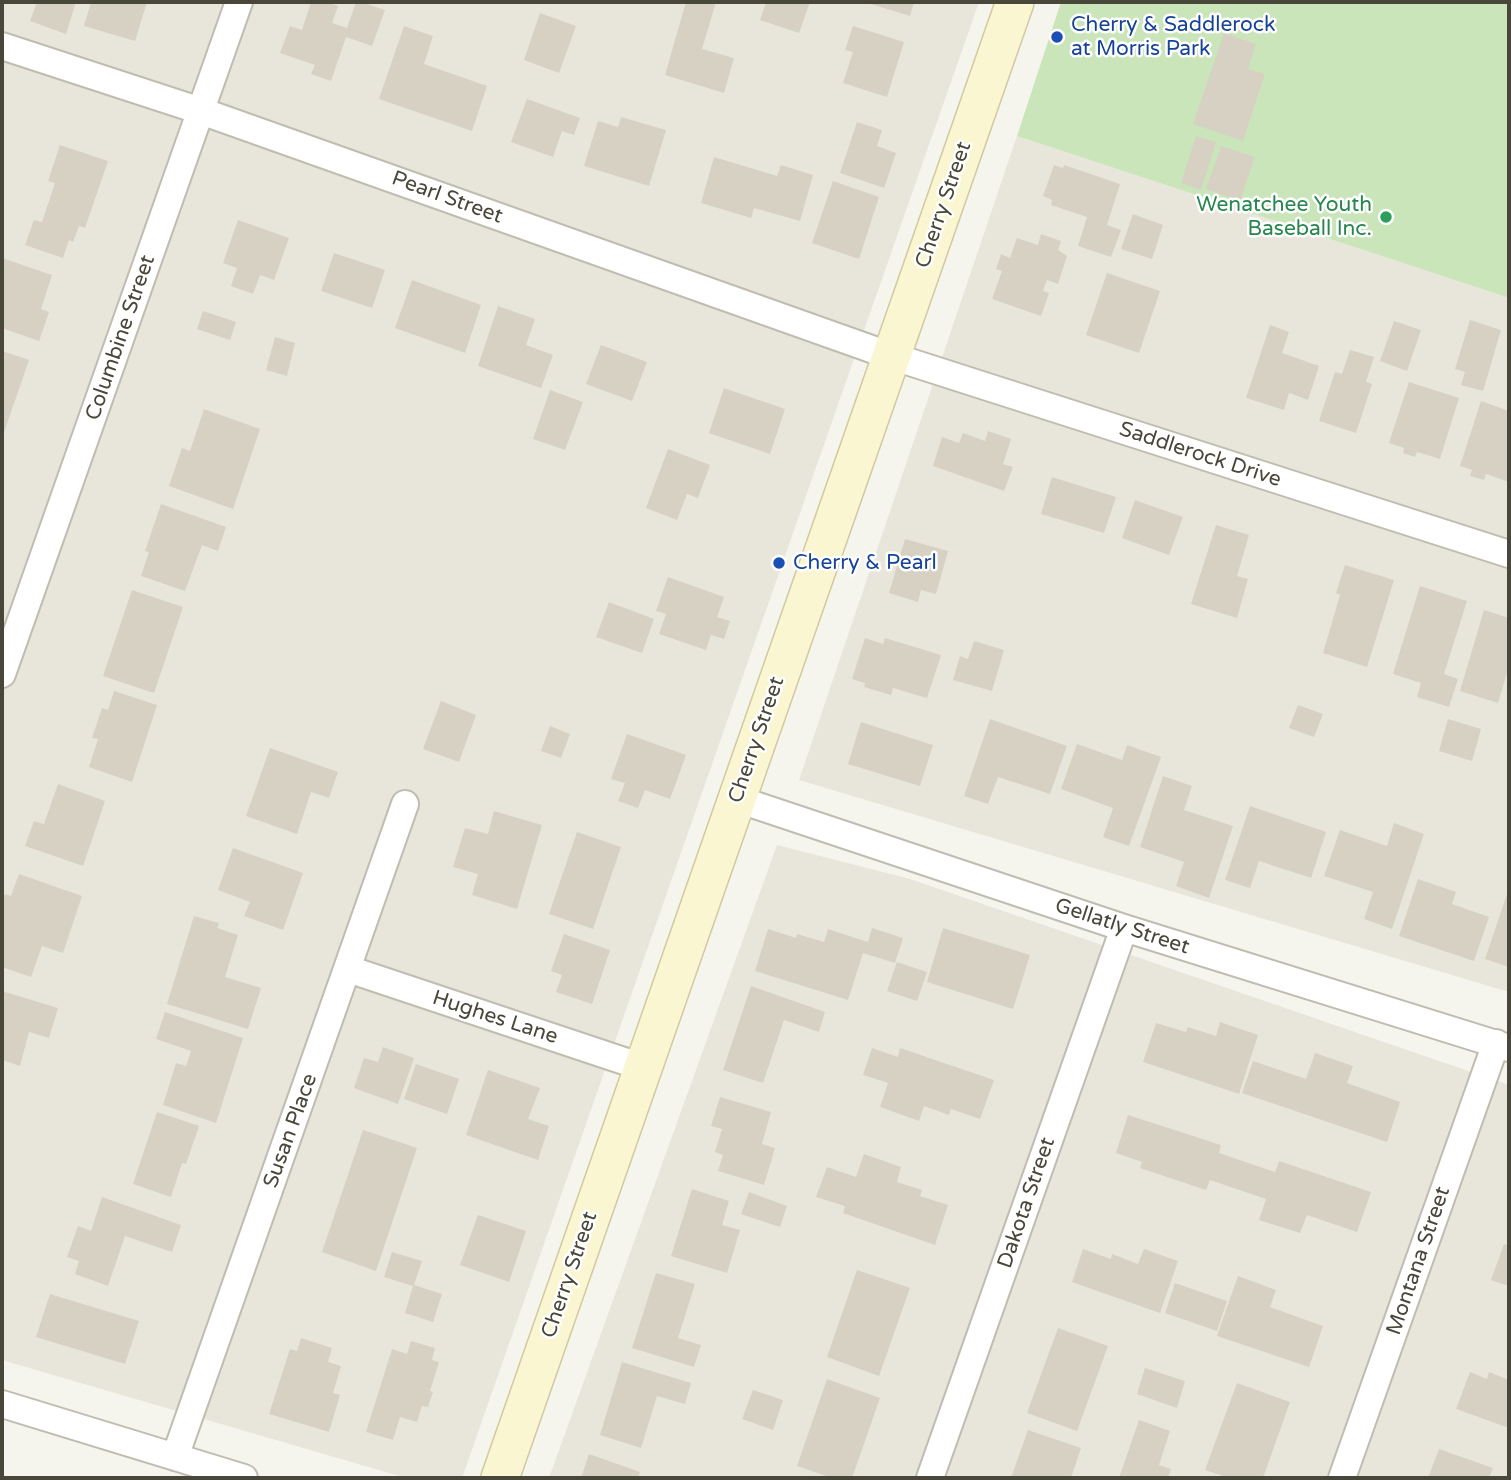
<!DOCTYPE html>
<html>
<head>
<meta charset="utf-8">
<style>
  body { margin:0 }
  #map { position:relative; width:1511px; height:1480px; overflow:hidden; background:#f5f4ed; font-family:"Varela Round",sans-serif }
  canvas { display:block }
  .frame { position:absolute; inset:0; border:4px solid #49463a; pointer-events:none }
</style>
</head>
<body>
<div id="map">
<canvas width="1511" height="1480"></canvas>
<div class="frame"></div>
</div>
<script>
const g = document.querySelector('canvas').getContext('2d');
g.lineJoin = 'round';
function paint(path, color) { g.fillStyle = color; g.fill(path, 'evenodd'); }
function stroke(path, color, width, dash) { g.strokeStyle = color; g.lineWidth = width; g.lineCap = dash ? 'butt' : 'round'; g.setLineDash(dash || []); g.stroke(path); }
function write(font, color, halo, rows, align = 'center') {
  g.font = font + ' "Varela Round",sans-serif'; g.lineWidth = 5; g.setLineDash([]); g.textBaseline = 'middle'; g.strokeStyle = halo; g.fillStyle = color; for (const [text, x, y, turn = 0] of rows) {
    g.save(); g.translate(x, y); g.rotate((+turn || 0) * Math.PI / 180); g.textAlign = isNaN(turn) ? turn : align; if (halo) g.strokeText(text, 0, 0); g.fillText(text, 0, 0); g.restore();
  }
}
const residential = new Path2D(`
  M2,2h977l-517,1476h-56l-404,-118z
  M1017,136l492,162v694l-710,-212z
  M777,845l133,34 599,206v393h-960z`);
const green = new Path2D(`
  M1061,2h448v296l-492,-162z`);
const building = new Path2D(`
  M37,2h39l-10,32 -36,-13z
  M91,2h56l-12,39 -51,-15z
  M311,2h16l11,4 -6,17 15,5 9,-26h5l24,8 -13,36 -26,-9 -15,44 -20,-7 4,-9 -35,-12 10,-27 12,4z
  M686,2h30l-14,47 32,9 -10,35 -59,-18z
  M766,2h44l-11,31 -39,-13z
  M864,2h50l-4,14z
  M540,13l36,13 -17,47 -35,-13z
  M404,26l29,10 -9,28 63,22 -15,45 -93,-32z
  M853,26l51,16 -17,55 -44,-14 10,-31 -8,-2z
  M1224,33l32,11 -8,25 17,5 -22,67 -50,-17z
  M527,99l53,19 -6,17 -12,-4 -9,26 -42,-15z
  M621,117l45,13 -17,56 -65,-20 14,-45 20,6z
  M857,122l25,8 -5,16 19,7 -12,35 -44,-15z
  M1196,136l20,6 -15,48 -20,-7z
  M60,145l48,16 -23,67 -6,-2 -6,16 -4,-2 -6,18 -38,-13 9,-25 8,2 13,-39 -7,-2z
  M1221,146l34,11 -15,44 -34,-12z
  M714,157l63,19 4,-11 32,10 -13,46 -46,-13 -3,10 -50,-15z
  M1054,165l9,3 1,-3 56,19 -13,41 14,5 -10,27 -33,-11 9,-29 -36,-12 1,-5 -9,-4z
  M833,181l46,16 -20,62 -47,-16z
  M1133,214l30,11 -11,34 -31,-10z
  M238,220l51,18 -15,42 -14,-5 -7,19 -22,-8 6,-18 -14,-5z
  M1041,234l20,7 -3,9 9,6 -9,28 -11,-4 -4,11 6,2 -8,23 -49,-17 10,-28 -6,-2 5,-15 9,4 7,-20 21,7z
  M334,253l51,17 -13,38 -51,-17z
  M2,258l50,17 -11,34 8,3 -10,29 -37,-13z
  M1107,273l53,18 -21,62 -53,-18z
  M412,280l69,25 -16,48 -70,-25z
  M498,306l37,13 -9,26 27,10 -12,33 -63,-22z
  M203,311l33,11 -6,18 -33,-11z
  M1470,320l31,10 -18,61 -22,-6 4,-13 -10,-3z
  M1394,321l27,9 -14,41 -27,-10z
  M1270,325l19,7 -7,21 37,13 -11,34 -19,-7 -5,17 -38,-12z
  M275,337l20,6 -8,33 -21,-6z
  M601,345l46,17 -15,39 -46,-17z
  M1350,350l24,7 -8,25 6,2 -16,49 -37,-12 16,-49 7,2z
  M2,351l27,9 -27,78z
  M1409,382l50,16 -19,61 -23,-7 -2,5 -12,-4 1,-5 -15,-5z
  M724,388l61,21 -15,45 -61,-21z
  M550,390l33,12 -18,48 -32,-11z
  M1481,401l28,10v71l-23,-8 -2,6 -14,-4 2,-6 -12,-4z
  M204,409l56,20 -27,80 -64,-23 13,-38 8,3z
  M988,431l23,8 -8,25 10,3 -9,24 -71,-25 9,-29 17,6 4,-10 22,8z
  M668,449l42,16 -12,33 -11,-4 -10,26 -31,-12z
  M1052,477l64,20 -12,36 -63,-19z
  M1135,500l48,17 -14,38 -47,-17z
  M161,504l65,23 -8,24 -16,-6 -17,46 -44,-15 8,-24 -4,-1z
  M1216,525l33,10 -12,41 11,3 -11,39 -46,-14z
  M905,539l43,12 -12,43 -15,-4 -3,12 -29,-9z
  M1345,565l49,15 -27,87 -44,-14 17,-58 -4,-2z
  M668,577l56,20 -7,20 13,4 -6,18 -13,-4 -5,15 -47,-16 7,-20 -10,-3z
  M1420,586l47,15 -23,73 14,5 -9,28 -32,-10 4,-14 -28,-9z
  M132,590l51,17 -29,86 -51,-17z
  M609,602l45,17 -12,34 -46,-16z
  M1484,610l25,8v48l-11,37 -38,-12z
  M865,638l18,6 2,-6 56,17 -14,43 -34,-10 -2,7 -27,-8 1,-4 -13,-4z
  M974,641l30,9 -12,41 -39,-11 7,-24 8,3z
  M114,691l43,14 -25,77 -43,-15 9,-28 -6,-1 10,-30 6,2z
  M441,701l35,14 -17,47 -36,-13z
  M1298,705l25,9 -9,23 -25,-9z
  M990,719l77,27 -17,48 -52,-17 -10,27 -24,-8z
  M1448,719l33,10 -9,32 -33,-10z
  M861,722l72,23 -13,41 -72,-22z
  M550,726l20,8 -9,24 -20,-7z
  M627,734l59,21 -16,44 -25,-9 -7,18 -20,-7 7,-18 -14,-4z
  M1077,744l45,16 5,-15 34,12 -32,89 -26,-9 10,-29 -52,-19z
  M270,748l68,24 -9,26 -18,-6 -14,42 -51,-18z
  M1163,776l29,10 -8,24 49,16 -24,72 -33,-12 8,-24 -44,-15z
  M58,784l47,17 -22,65 -58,-20 9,-25 10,3z
  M1250,806l76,26 -15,46 -52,-17 -9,27 -25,-8z
  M494,811l48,14 -25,84 -45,-14 6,-21 -25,-7 12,-39 23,6z
  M1394,823l30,11 -32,95 -28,-10 9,-27 -49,-16 16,-46 47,16z
  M577,832l44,15 -28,82 -44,-15z
  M233,848l70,25 -20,57 -39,-14 6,-14 -32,-12z
  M19,874l63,22 -19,57 -21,-7 -11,31 -29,-10v-64l3,-9 6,2z
  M1418,879l38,13 -4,12 37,13 -15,44 -75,-25z
  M1509,888v79l-24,-8z
  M194,916l25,7 -2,5 21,7 -13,42 36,11 -13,41 -81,-25z
  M872,928l31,10 -8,25 -32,-10 -15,47 -93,-29 13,-42 28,9 1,-4 27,8 4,-13 40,13z
  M943,928l87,27 -17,54 -86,-27z
  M564,934l46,16 -18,54 -36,-12 6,-17 -11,-4z
  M897,962l30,10 -10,29 -30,-10z
  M751,986l74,26 -6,20 -35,-12 -21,63 -40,-13z
  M2,991l56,17 -9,30 -20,-6 -9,34 -18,-6z
  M165,1012l78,26 -27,85 -53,-18 13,-42 10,3 5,-15 -35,-12z
  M1220,1022l38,13 -19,59 -96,-32 13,-39 30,9 2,-5 28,9z
  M383,1047l31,11 -16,46 -44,-16 10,-30 14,4z
  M872,1048l26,9 2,-9 94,32 -14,39 -29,-10 -2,6 -25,-9 -5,15 -39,-14 8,-24 -25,-8z
  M1315,1053l38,13 -6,17 53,19 -13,40 -145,-49 11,-32 53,18z
  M416,1064l43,15 -12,35 -43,-15z
  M488,1070l52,18 -12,31 21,7 -11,34 -72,-25z
  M720,1097l51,15 -9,32 13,4 -11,37 -46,-14 5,-16 -8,-3 7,-23 -11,-3z
  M157,1112l42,14 -13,38 -4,-1 -11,34 -38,-13z
  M1128,1115l93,30 -2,8 56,19 4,-11 92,31 -14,40 -50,-17 -7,18 -41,-13 7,-21 -56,-19 -4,10 -66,-22 2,-6 -26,-9z
  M363,1130l54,18 -41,123 -54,-19z
  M864,1154l37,13 -4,15 25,8 -2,6 28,9 -13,40 -92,-32 2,-7 -29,-9 11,-30 29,10z
  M692,1189l37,12 -7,24 18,5 -13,43 -56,-17z
  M749,1192l38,14 -7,21 -39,-13z
  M102,1197l79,28 -9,27 -47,-16 -17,50 -33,-12 4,-13 -12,-4 11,-31 13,5z
  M478,1215l48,16 -17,51 -49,-17z
  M1504,1244l5,2v40l-18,-6z
  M1083,1249l28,10 1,-5 26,10 6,-15 34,12 -18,52 -88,-31z
  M392,1252l30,9 -8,24 28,9 -9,28 -28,-9 8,-27 -29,-9z
  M857,1270l53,18 -31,88 -52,-19z
  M656,1273l39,11 -17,54 23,7 -7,22 -62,-19z
  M1238,1276l38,14 -6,17 53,19 -14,41 -92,-31z
  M1175,1283l52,18 -10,30 -52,-18z
  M50,1294l89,27 -14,43 -89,-27z
  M1058,1328l50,18 -31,85 -50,-18z
  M301,1338l31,10 -4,14 13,4 -8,27 7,2 -11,37 -60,-18 21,-65 7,2z
  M411,1341l24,7 -3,12 7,2 -9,29 3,1 -5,15 -6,-1 -5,16 -17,-5 -7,23 -27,-8 26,-83 15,5z
  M622,1362l69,21 -6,21 -28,-8 -16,52 -41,-13z
  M1145,1368l40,13 -8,27 -40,-14z
  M1470,1372l17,7 2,-7 20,8v48l-53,-19z
  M827,1379l53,19 -28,80h-20l-35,-12z
  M1237,1383l53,19 -27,76h-34l-24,-8z
  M753,1390l30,10 -10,30 -31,-11z
  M1139,1420l31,11 -11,34 12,4 -3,9h-49z
  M1028,1430l53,18 -10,30h-60z
  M1439,1449l54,19 -4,10h-61z
  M589,1454l51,18 -2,6h-57z`);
const street = new Path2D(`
  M2,46l199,65 690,245 618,198
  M2,674l237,-672
  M737,799l387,129 385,120
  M348,969l294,98
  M2,1404l242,74
  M175,1457l230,-653
  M930,1478l194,-550
  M1342,1478l154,-435`);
const secondary = new Path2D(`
  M500,1478l515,-1476`);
const markers = [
  [1057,37,7,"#1a4fb4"],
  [1386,217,7,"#2e9e5b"],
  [779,563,7,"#1a4fb4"]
];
const transitNames = [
  ["Cherry & Saddlerock",1071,25],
  ["at Morris Park",1071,49],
  ["Cherry & Pearl",793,563]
];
const streetNames = [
  ["Pearl Street",447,198,20],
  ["Cherry Street",944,205,-71],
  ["Columbine Street",121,338,-71],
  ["Saddlerock Drive",1200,455,18],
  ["Cherry Street",757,740,-71],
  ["Gellatly Street",1122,927,18],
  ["Hughes Lane",495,1018,18],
  ["Susan Place",291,1131,-70],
  ["Dakota Street",1027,1203,-71],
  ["Montana Street",1419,1261,-71],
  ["Cherry Street",570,1275,-71]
];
const leisureNames = [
  ["Wenatchee Youth",1372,205],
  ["Baseball Inc.",1372,229]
];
paint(residential, '#e8e6db');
paint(green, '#cbe5ba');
paint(building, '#d6d1c3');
stroke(street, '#c0bdb0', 30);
stroke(secondary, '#d0caa0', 40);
stroke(street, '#fff', 26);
stroke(secondary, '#faf6d1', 37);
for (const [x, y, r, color] of markers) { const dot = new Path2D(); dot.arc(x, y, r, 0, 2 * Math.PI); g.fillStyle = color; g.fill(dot); stroke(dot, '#fff', 2.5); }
write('21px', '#164399', '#fff', transitNames, 'left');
write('21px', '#49463a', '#fff', streetNames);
write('21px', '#27864d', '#fff', leisureNames, 'right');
</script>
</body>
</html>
